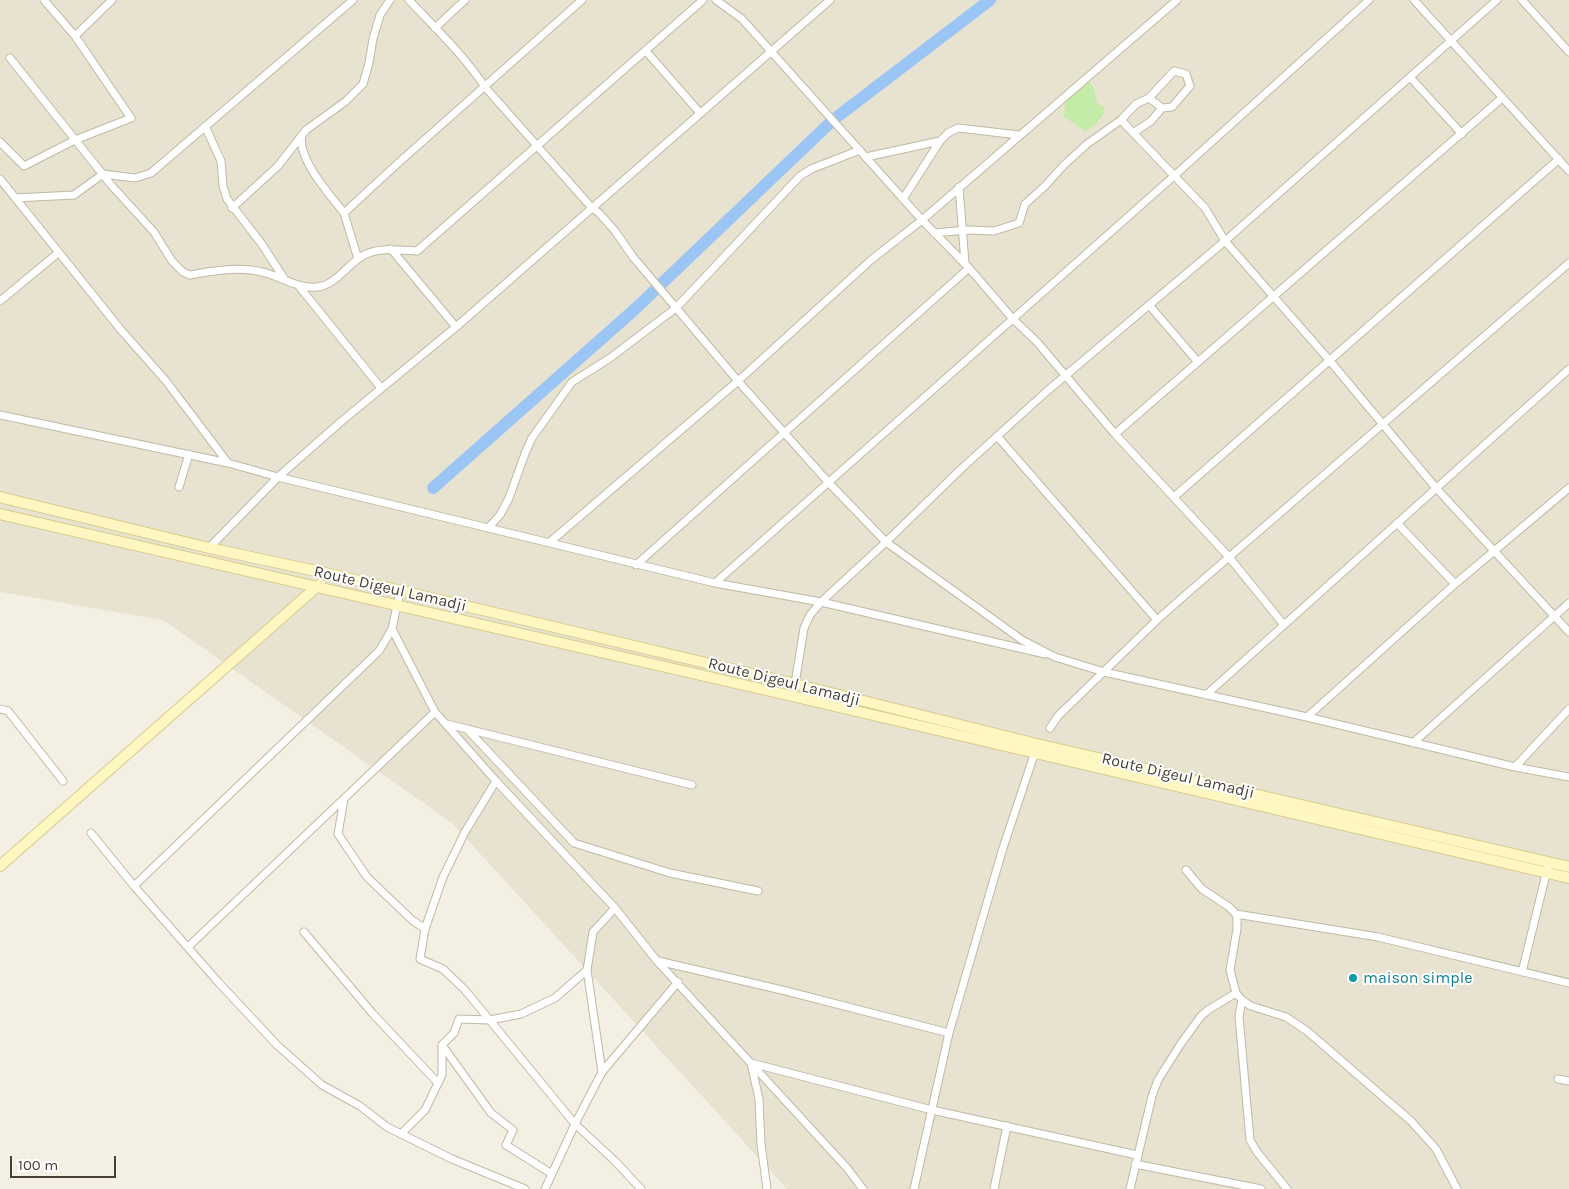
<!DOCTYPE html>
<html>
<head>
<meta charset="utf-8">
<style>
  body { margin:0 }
  #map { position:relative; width:1569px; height:1189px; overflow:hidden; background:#f3f0e3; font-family:Karla,sans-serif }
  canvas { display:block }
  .scale { position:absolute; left:10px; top:1156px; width:106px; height:22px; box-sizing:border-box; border:2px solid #454033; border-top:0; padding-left:6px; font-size:15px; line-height:18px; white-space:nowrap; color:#454033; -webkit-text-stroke:4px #fff; paint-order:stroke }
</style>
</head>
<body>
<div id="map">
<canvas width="1569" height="1189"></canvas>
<div class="scale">100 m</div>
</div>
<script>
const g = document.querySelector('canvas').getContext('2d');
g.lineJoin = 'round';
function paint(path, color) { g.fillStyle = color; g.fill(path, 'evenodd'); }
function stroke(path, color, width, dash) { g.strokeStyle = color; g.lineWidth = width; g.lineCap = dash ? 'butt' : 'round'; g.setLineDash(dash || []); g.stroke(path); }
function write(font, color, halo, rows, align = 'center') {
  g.font = font + ' Karla,sans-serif'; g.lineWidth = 4; g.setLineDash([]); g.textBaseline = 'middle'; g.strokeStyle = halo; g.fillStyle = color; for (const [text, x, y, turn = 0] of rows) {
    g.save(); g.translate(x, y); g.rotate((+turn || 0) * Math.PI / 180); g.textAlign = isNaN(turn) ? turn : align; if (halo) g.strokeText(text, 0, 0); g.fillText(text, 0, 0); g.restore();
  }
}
const residential = new Path2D(`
  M0,0h1569v1189h-782l-335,-366 -289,-203 -163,-28z`);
const green = new Path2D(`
  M1089,81l5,8 3,14 7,4 1,5 -11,14 -9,5 -22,-15 3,-15z`);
const river = new Path2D(`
  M433,488l201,-178 199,-190 157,-120`);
const minor = new Path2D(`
  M44,0l31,36
  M409,0c26,28 54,54 76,87l107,121 7,5 16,18 18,26 105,124 91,102 57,59 136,98 33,17 49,15 203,45 208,50 54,10
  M716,0l26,19 180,201 47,48 44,51 24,23 78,92 114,123 55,68
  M1414,0l155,171
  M1522,0l47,52
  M435,28l30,-28
  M646,51l54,62
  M10,58l102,128 42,46 18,29 11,11 7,3c22,-4 49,-9 72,-3 19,4 35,17 55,15 20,-2 31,-24 47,-32 16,-8 36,-5 53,-4l286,-251
  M1410,77l52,57
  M1149,98l25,-27 12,3 4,12 -18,21 -10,1
  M1121,120l84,88 20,33 105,120 106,127 133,144
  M205,126l16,35 2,25 4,13 34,44 24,37
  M302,136c-5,23 29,60 42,77
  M0,142l24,24 51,-26 56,-22 -56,-82 37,-36
  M866,157l74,-16 8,-8 10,-5 61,7
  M0,179l121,151 45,51 62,82
  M959,187l6,76
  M15,198l59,-3 29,-21 32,4 16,-5 202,-173
  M903,199l37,-58
  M232,208l46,-42 28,-36 40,-29 17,-17 6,-21 4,-24 7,-24 10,-15
  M934,233l33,-3 27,1 25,-8 6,-19 20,-18 18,-20 24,-22 34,-24 15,-16 13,-6 13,10 -11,13 -18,12
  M391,249l65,78
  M358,259l-14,-46 52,-48 186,-165
  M298,285l83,103
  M0,301l58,-48
  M1149,305l49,57
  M0,415l228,48 50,14 437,106 106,19 224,52
  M1115,434l387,-336
  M997,436l160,184
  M179,487l10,-33
  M1174,497l385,-338
  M1397,523l58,61
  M489,527l11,-12 9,-17 17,-47 6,-13 40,-56 38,-24 66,-50 124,-132 11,-7 49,-19
  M550,542l188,-161 133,-121 51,-40 255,-220
  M209,548l69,-71 65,-57 113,-93 374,-327
  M636,565l333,-297
  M715,583l459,-407 195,-176
  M392,629l43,83 61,69 119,127 42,53 190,207 16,21
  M795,684l9,-56 6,-13 11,-13 65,-60 76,-74 84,-76 179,-151 272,-241
  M1206,695l363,-326
  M0,709l8,2 55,70
  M1307,717l148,-133 114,-96
  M447,724l245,61
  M1050,728l8,-12 99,-96 34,-30 378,-327
  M467,729l107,114 96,30 88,18
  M1413,743l156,-140
  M1515,767l54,-58
  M344,799l-6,35 29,43 45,43 13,9 -5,30 23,10 22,21 110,134 40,37 26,28
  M91,833l43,53 85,97 58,62 45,40 38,21 27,21 65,32 73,30
  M1186,870l16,19 27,18 7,7 1,5v10l-7,41 6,23 6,7 9,6 35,11 21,14 104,90 25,28 21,40
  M134,886l245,-235 13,-22 8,-38
  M1236,914l142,23 191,46
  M425,929l18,-52 22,-45 31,-51
  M304,932l69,82 65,69
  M188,947l247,-235
  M658,961l128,30 163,42
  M1522,972l27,-110
  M1242,1000l-3,16 11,124 7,12 30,37
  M442,1045l49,68 22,17 -7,15 46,29
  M602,1072l-15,-102 6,-38 22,-24
  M1558,1079l11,2
  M401,1134l24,-24 17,-35v-30l12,-12 5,-14 31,1 31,-6 34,-16 32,-28
  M1135,1164l126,25
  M545,1189l30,-65 27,-52 76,-90
  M767,1189l-6,-45 -2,-45 -8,-36 181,47 205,45
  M914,1189l35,-156 54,-185 33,-99
  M994,1189l13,-63
  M1130,1189l22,-93 6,-16 22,-35 21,-29 7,-6 28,-17`);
const secondary = new Path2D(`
  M0,497l209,51 121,26 465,110 242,60 532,123
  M0,514l792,182 777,182
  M0,866l320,-282`);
const markers = [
  [1353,978,5,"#0f9aa8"]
];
const streetNames = [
  ["Route Digeul Lamadji",390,589,13],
  ["Route Digeul Lamadji",784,682,14],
  ["Route Digeul Lamadji",1178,776,13]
];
const cultureNames = [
  ["maison simple",1363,978]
];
paint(residential, '#e7e3d0');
paint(green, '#c5eba8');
stroke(river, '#9ac5f5', 12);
stroke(minor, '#bfb9a5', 9);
stroke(secondary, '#d6cc8f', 12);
stroke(minor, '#fff', 7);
stroke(secondary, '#fff7c1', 10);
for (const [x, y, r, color] of markers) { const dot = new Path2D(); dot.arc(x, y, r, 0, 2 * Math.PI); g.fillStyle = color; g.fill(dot); stroke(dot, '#fff', 2); }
write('16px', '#454033', '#fff', streetNames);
write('16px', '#0d838f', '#fff', cultureNames, 'left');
</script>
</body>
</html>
